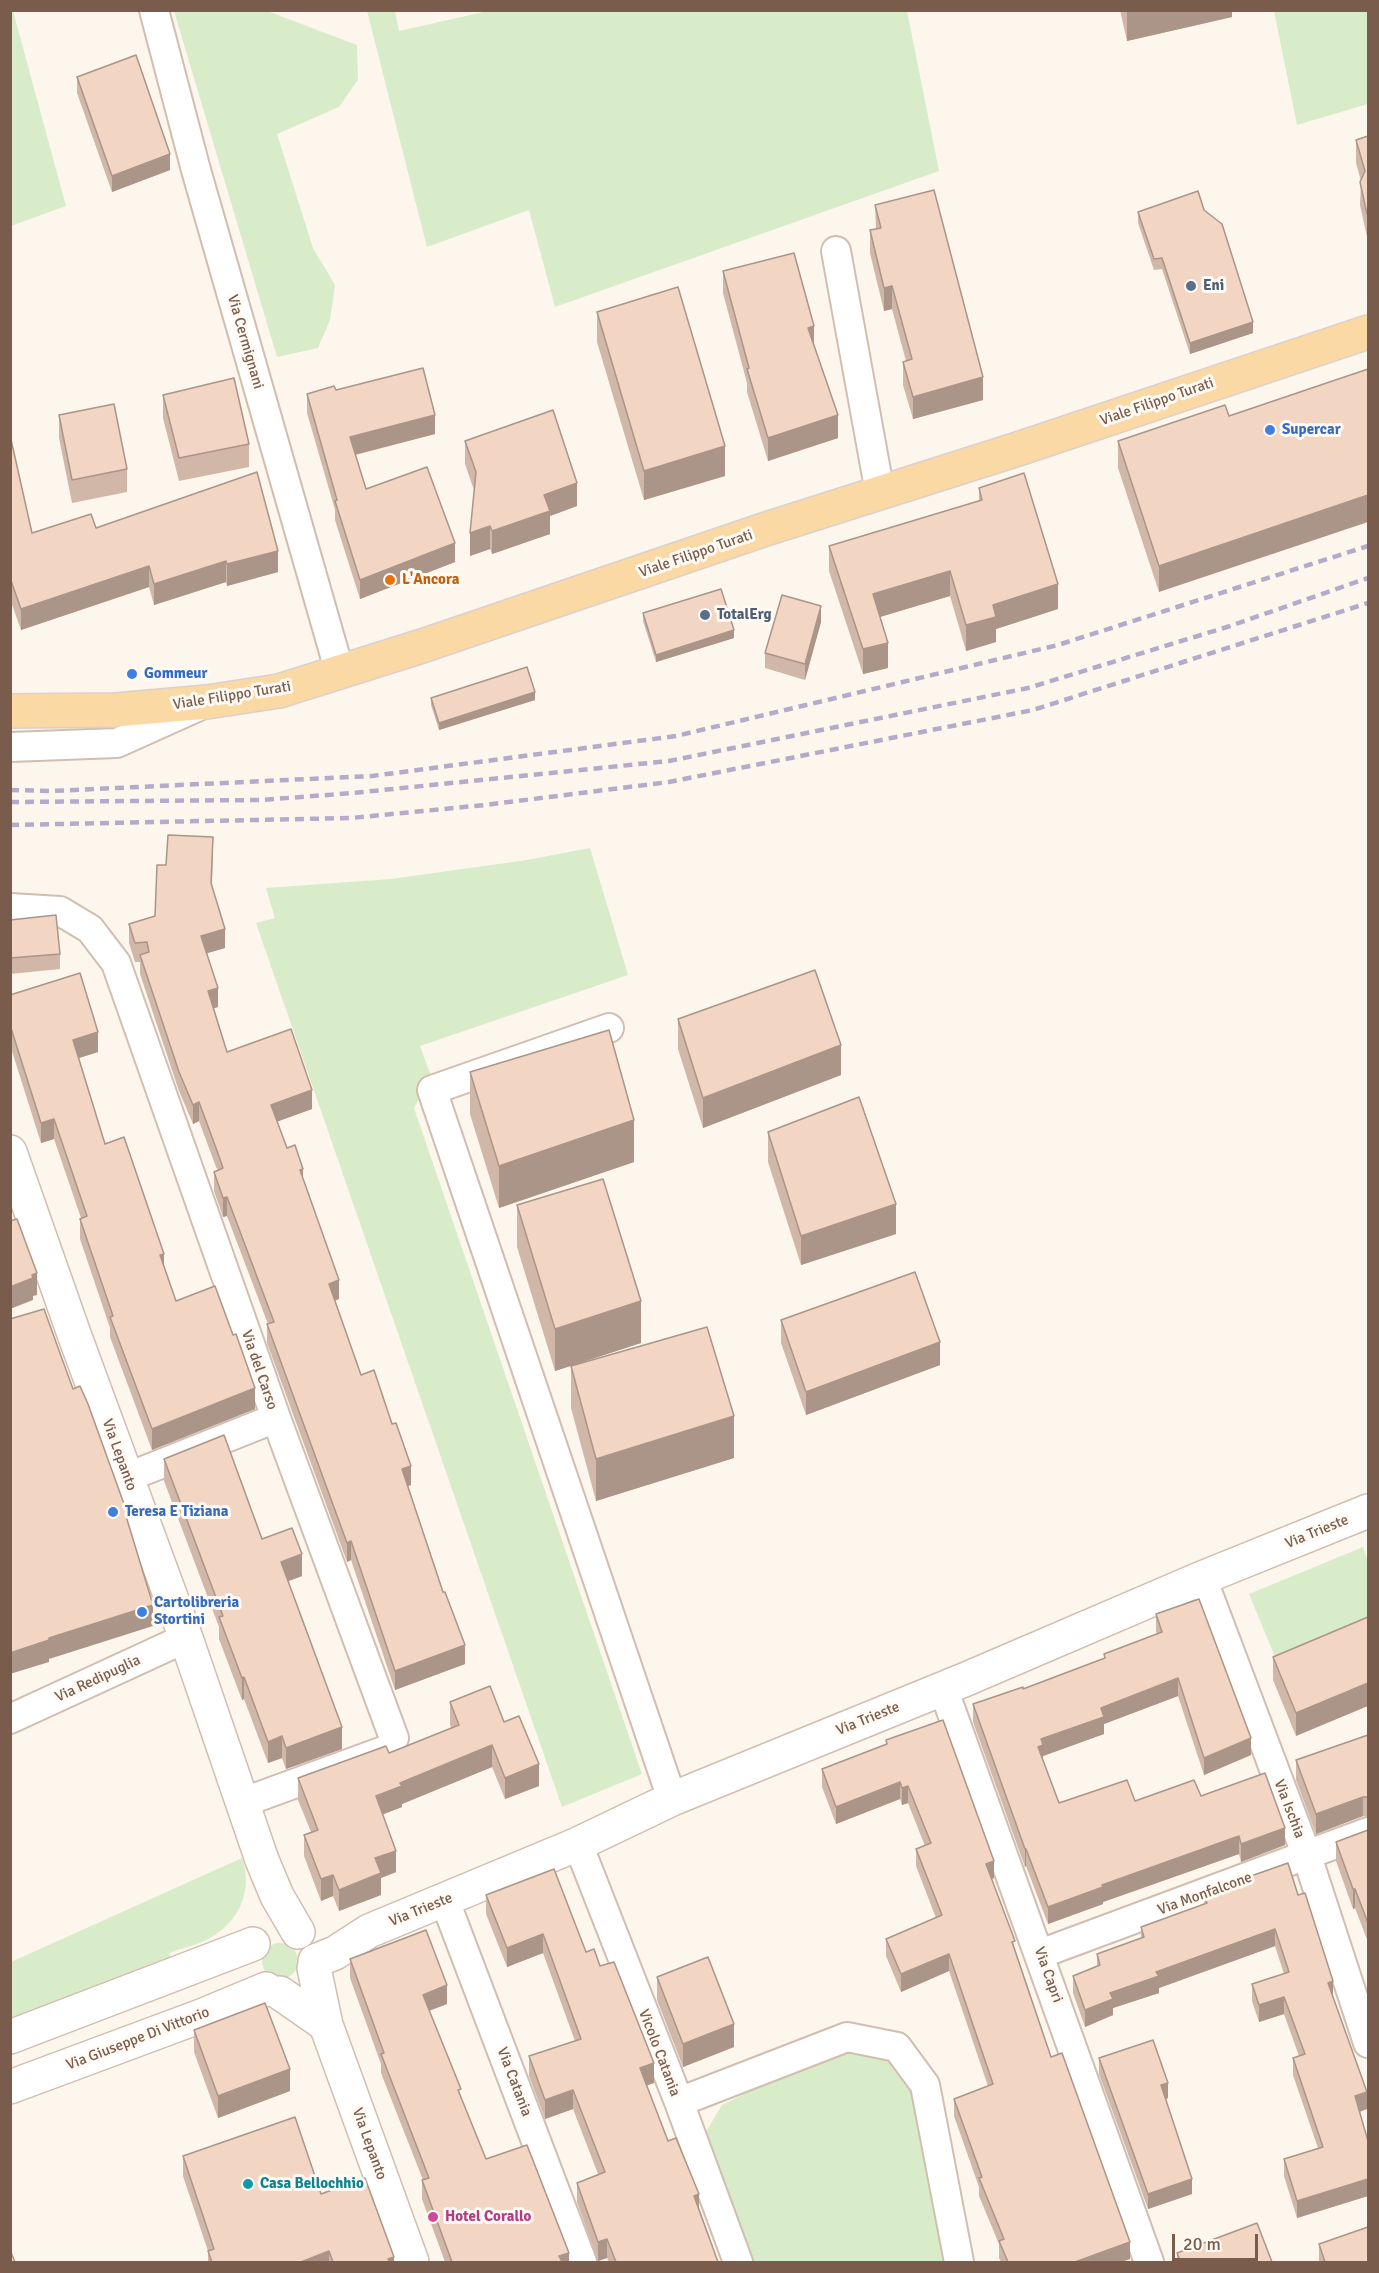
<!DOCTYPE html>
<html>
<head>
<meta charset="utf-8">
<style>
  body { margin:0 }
  #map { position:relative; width:1379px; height:2273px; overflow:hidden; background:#fdf6ec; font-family:Signika,sans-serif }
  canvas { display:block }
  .frame { position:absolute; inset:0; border:12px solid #7a5c4d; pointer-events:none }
  .scale { position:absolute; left:1172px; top:2234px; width:86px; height:27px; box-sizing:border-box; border:3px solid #7a5c4d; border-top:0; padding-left:8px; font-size:18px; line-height:21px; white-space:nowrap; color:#7a5c4d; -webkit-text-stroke:4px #fffaf3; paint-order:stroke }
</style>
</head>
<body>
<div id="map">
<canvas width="1379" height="2273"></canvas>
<div class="frame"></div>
<div class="scale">20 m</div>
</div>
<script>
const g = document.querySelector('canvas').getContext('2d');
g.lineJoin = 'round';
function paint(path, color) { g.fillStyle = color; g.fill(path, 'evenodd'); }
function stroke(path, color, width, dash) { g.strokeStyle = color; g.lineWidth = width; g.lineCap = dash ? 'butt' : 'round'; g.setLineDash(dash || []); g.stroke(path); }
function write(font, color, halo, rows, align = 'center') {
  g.font = font + ' Signika,sans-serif'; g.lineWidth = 6; g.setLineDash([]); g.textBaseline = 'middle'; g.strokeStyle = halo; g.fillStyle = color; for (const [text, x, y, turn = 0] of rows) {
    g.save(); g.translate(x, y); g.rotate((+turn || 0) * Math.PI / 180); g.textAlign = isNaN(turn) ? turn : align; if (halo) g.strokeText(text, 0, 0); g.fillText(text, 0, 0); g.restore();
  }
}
const green = new Path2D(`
  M10,11h3l53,195 -55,20z
  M174,11h93l90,34 1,35 -19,27 -62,27 36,114 22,37 -5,35 -12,28 -41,9z
  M488,11h419l32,160 -384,136 -26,-97 -102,37 -60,-236h28l4,20z
  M1274,11h94v93l-71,21z
  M590,848l38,127 -208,71 11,30 -17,32 228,666 -80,33 -306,-884 19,-5 -9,-30 125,-9 136,-19z
  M1363,1547l5,14v71l-88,37 -31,-75z
  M242,1858c11,32 -2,63 -32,80 -12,7 -28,10 -41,15l4,10 -162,62v-63z
  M262 1961a18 18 0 1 1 36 0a18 18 0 1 1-36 0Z
  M844,2049l52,12 16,20 40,181h-202l-49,-122 21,-35 62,-31z`);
const minor = new Path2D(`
  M154,10l42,160 144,503
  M836,251l44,242
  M10,747l107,-4 80,-36
  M10,908l50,3 30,18 26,34 160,455 118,320 -5,11 -145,53
  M609,1028l-177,62 240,709
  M128,1477l148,-59
  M1202,1578l105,278 61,187
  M943,1688l206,574
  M10,1719l176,-81
  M578,1844l101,258 59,160
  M445,1901l137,361
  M1040,1954l328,-122
  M679,2102l168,-65 50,10 28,38 34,177`);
const tertiary = new Path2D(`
  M10,1152l64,182 112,304 76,222 15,36 21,36
  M315,1961l20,-8 34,-22 209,-87 94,-45 292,-119 238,-102 166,-67
  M314,1968l12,57 86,237
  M280,1993l46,32
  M10,2037l243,-93
  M10,2087l191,-71 65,-27`);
const primary = new Path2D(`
  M10,711l106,-1 91,-8 72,-11 143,-45 344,-117 255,-81 347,-116`);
const rail = new Path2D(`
  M10,790l42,1 320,-15 304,-40 382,-91 310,-99
  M10,802l251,-2 92,-7 316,-32 359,-73 199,-61 141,-49
  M10,825l341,-7 134,-13 184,-23 364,-72 335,-107`);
const wall = new Path2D(`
  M1120,10h112v7l-105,24z
  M77,77l93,93 -58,22 -35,-99z
  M1368,136l-1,101 -7,-32 1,-24 -5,-18v-23z
  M875,205l108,195 -70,19 -10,-34v-23l3,-1 -14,-52 -8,2 -14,-58v-23l6,-1z
  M1204,210l49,123 -63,21 -28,-85 -8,1 -16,-47v-11z
  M723,271l91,74 24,93 -70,23 -21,-69v-9l-24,-90z
  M597,312l128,164 -81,24 -47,-158z
  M336,390l99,44 -80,21 11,34 89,73 -95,37 -25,-79v-10l-28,-97v-19z
  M163,395l86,49v23l-70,14 -16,-63z
  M59,415l68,54v23l-55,11 -13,-65z
  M1229,416l-70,176 -41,-124v-27z
  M10,435l22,98 64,-5 182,44 -51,14 -1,-4 -72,23 -5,-18 -128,43 -11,-31z
  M465,441l112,65 -27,10v18l-58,20 -2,-5 -20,7 4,-66 -9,-26z
  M979,488l79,121 -62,20v13l-30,9 -16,-55 -70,21 8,51 -25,6 -34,-103v-25l150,-45z
  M643,613l91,25 -78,24 -13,-41z
  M821,622l-16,58 -40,-12v-15z
  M431,698l104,2 -96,30 -8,-25z
  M213,856l-1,29 13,63 -18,5 11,54 -4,1 13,44 85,57 -35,12 10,27 16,33 36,118 -4,1 26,75 50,110 -3,1 57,178 -70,26 -44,-130 -4,2 -80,-219v-19h1l-41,-108 -4,1 -9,-26v-19l4,-2 -2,-3 -17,-46 -6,3 -14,-33 -39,-117v-12h-5l-6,-19v-19l26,-8 11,-51z
  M10,920l50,34v15l-50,5z
  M10,995l88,57 -19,6 26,86 59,123 12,34 79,108 -103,41 -42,-113v-9l-30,-89v-20l1,-1 -27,-79 -13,4 -31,-98z
  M678,1019l163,56 -138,53 -25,-79z
  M470,1072l164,90 -135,46 -29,-94z
  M768,1132l128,102 -95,31 -33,-103z
  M517,1205l124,138 -86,28 -38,-124z
  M781,1320l159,45 -134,50 -25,-72z
  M571,1366l163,92 -138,43 -25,-93z
  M164,1459l98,80 40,37 -14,5 54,168 -56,20 -4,-11 -14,5 -24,-64 -2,1 -23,-61v-12l-55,-146z
  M1156,1614l95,141 -47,20 -26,-79 -74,28v10l-61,22v5l16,42 76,-2 66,-5 84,49 -44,17 -2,-8 -136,48v2l-55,20 -22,-58 -1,1 -52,-145v-18l50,-15 81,-30v-5l53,-20 -1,-3z
  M1368,1617l-72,119 -23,-56v-23z
  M450,1702l54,20 35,64 -34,13 -13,-32 -90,37v3l-19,7 13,58 -15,6v17l-42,16 -6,-15 -12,5 -17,-45v-21l7,-3 -13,-32v-22l91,-25 62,-25 -1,-4z
  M1368,1735v81h-5l-47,18 -20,-54v-20z
  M886,1740l108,138 -2,1 59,178 79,202 -9,3h-120l-2,-4v-14l-20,-48v-9l-25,-71v-17l34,-13 -39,-115 -48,21 -15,-36v-17l50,-21 -20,-52v-17l9,-3 -17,-43 -6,2 -2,-6 -64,25 -14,-37v-18l64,-25z
  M1368,1830v112l-13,-34 -2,1 -17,-48v-19z
  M1251,1876l47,19 35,103 34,111 -7,3 8,29v55l-71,22 -13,-42v-17l34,-11 -25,-73v-17l6,-2 -15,-42 -25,8 -7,-21v-17l32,-10 -9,-28 -116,42v5l-46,15v7l-28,12 -12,-34v-17l24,-9v-13l44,-16v-11l63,-23v-9l47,-16z
  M486,1895l100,57 14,14 54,117 -8,2 22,56 31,67 19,54h-109l-2,-4 -9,3 -21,-59v-19l21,-9 -25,-65 -28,10 -16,-43v-20l46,-15 -32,-88 -36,14 -21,-53z
  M350,1959l97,45 -18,7 32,86 25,62 83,103h-124l-23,-63v-19h1l-42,-107v-9l-31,-86z
  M657,1977l77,70 -51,20 -26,-67z
  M194,2030l96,61 -72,27 -24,-66z
  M1099,2058l69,40 -2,1 26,95 -44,15 -49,-135z
  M183,2156l138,38 73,68h-186v-11l-25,-75z
  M1319,2244l49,18h-49z
  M1177,2253l95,9h-95z`);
const shadedWall = new Path2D(`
  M1131,10h101v7l-105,24v-30z
  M170,154v16l-58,22v-16z
  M1367,214h1v22l-1,1z
  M892,286v23l-8,2v-23z
  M1253,322v11l-63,21v-11z
  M814,326v23l-6,-21z
  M983,377v23l-70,19v-22z
  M435,415v19l-85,22v-19z
  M838,415v23l-70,23v-23z
  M725,446v30l-81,24v-29z
  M577,483v23l-27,10v18l-58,20v-23l52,-36z
  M1368,495v27l-209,70v-26z
  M490,526v23l-20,7v-23z
  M455,543v19l-95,37v-19z
  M278,551v21l-51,14v-22z
  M226,561v21l-72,23v-21z
  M149,566v21l-128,43v-21z
  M950,571v25l-77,23v-25z
  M1058,584v25l-62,20v13l-30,9v-26l27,-20z
  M821,606v16l-16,58v-16z
  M734,630v8l-78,24v-7z
  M888,643v25l-25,6v-25z
  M535,692v8l-96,30v-7z
  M225,929v19l-24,7v-19z
  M218,988v19l-10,3v-19z
  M98,1032v20l-25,8v-20z
  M841,1045v30l-138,53v-30z
  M312,1090v19l-41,15v-19z
  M199,1102v19l-6,3v-19z
  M54,1119v20l-13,4v-20z
  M634,1120v42l-135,46v-42z
  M303,1169v19l-3,-18z
  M227,1197v19l-4,1v-19z
  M896,1204v30l-95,31v-29z
  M164,1254v20l-4,-19z
  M37,1273v22l-4,1v4l-23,9v-22l22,-12z
  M339,1280v19l-10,4v-19z
  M641,1301v42l-86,28v-42z
  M940,1342v23l-134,50v-23z
  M255,1388v21l-103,41v-21z
  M734,1416v42l-138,43v-42z
  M411,1466v19l-9,3v-19z
  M351,1541v19l-4,2v-19z
  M302,1554v22l-21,8v-22z
  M153,1605v21l-104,33v3l-39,12v-21l39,-15z
  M465,1645v19l-70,26v-19z
  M244,1677v22l-2,1v-22z
  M1178,1678v18l-74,28v10l-61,22v7l-5,-16 3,-8 60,-31z
  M1368,1683v23l-72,30v-23z
  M342,1727v22l-56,20v-21z
  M282,1736v22l-14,5v-21z
  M1251,1738v17l-47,20v-17z
  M492,1745v22l-90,37v3l-26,10v-21l24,-13z
  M539,1764v22l-34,13v-21z
  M900,1782v17l-64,25v-17z
  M908,1786v17l-6,2v-17z
  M1363,1797v19l-47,18v-20z
  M1285,1828v17l-44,17v-18z
  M1239,1836v18l-136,48v2l-55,20v-17l54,-22z
  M1025,1849h1v17l-1,1z
  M396,1851v21l-15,6v17l-42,16v-21l36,-32z
  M994,1861v17l-8,3v-17z
  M333,1875v21l-12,5v-22z
  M1353,1889h2v19l-2,1z
  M1275,1929v17l-116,42v5l-46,15v7l-28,12v-17l25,-17 46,-21z
  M543,1934v19l-36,14v-19z
  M949,1954v17l-48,21v-18z
  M1333,1981v17l-5,2v-17z
  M447,1985v19l-24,9v-18z
  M1284,1997v17l-25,8v-17z
  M734,2024v23l-51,20v-23z
  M654,2063v20l-14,5v-20z
  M290,2069v22l-72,27v-22z
  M1168,2083v15l-7,3v-16z
  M573,2090v19l-28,10v-19z
  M1367,2092v17l-12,4v-17z
  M1192,2179v15l-44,15v-15z
  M1368,2179v17l-71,22v-17z
  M699,2194v19l-5,-17z
  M607,2239v19l-9,3v-19z
  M1130,2242v17l-9,3h-46z
  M329,2251v11h-28z
  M569,2253v9h-10v-6z
  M394,2257v5h-6v-3z`);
const building = new Path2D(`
  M136,55l34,99 -58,22 -35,-99z
  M1368,136v78h-1l-7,-32 5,-11 -9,-31z
  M934,190l49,187 -70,20 -10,-35 9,-3 -20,-73 -8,2 -14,-58 11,-2 -6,-23z
  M1198,191l6,19 18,14 31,98 -63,21 -28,-85 -8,1 -16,-47z
  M794,253l20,73 -6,2 30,87 -70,23 -21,-69 2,-1 -26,-97z
  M678,287l47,159 -81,25 -47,-159z
  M423,368l12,47 -85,22 16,52 61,-22 28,76 -95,37 -25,-79 2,-1 -30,-106 27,-8 2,4z
  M1368,369v126l-209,71 -41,-125 107,-36 4,11z
  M234,378l15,66 -70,14 -16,-63z
  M114,404l13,65 -55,11 -13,-65z
  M553,410l24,73 -33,12 6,16 -58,20 -2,-5 -20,7 6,-61 -11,-31z
  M10,435l22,98 59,-19 5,14 161,-56 21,79 -51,13 -1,-3 -72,23 -5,-18 -128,43 -11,-31z
  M1024,473l34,111 -65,21 3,12 -30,8 -16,-54 -77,23 15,49 -25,6 -34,-103 153,-46 -3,-12z
  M721,589l13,41 -78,25 -13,-42z
  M782,595l39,11 -16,58 -40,-11z
  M527,667l8,25 -96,31 -8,-25z
  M168,835l45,2 -2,46 14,46 -24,7 17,52 -10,3 19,61 64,-23 21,61 -41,15 16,43 8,-3 8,24 -3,1 39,110 -10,4 32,91 13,-5 18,54 4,-1 15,43 -9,3 41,123h2l20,53 -70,26 -44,-130 -4,2 -80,-219 7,-2 -47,-125 -4,1 -9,-26 9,-4 -7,-20 -17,-46 -6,3 -14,-33 -39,-117 9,-3 -2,-10 -12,1 -6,-19 26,-8 2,-51h9z
  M56,915l4,39 -50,4v-38z
  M815,970l26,75 -138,53 -25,-79z
  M80,973l18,59 -25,8 32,104 19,-7 40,117 -4,1 16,46 39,-15 18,49 3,-1 19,54 -103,41 -42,-112 3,-1 -33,-97 7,-3 -33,-97 -13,4 -31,-98v-30z
  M609,1030l25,90 -135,46 -29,-94z
  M859,1097l37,107 -95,32 -33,-104z
  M603,1179l38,122 -86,28 -38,-124z
  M17,1219l20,54 -5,2 1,3 -23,9v-66z
  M915,1272l25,70 -134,50 -25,-72z
  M44,1309l29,80 7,-3 8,18 40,111 -2,1 27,89 -104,33v2l-39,13v-334z
  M707,1327l27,89 -138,43 -25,-93z
  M224,1435l38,104 30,-11 10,26 -21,8 61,165 -56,21 -4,-12 -14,6 -24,-65 -2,1 -23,-61 4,-1 -59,-157z
  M1199,1599l52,139 -47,20 -26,-80 -77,30 3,9 -63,22 2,6 -5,2 21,56 68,-23 8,21 59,-21 7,16 64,-23 20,55 -44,16 -2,-8 -137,49 1,2 -55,20 -22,-58h-1l-52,-145 50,-17v2l82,-31 -1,-4 58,-22 -6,-18z
  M1368,1617v66l-72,30 -23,-56z
  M490,1686l14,36 15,-6 20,48 -34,14 -13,-33 -92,38 2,3 -26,10 20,55 -21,7 6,15 -42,17 -6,-15 -12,4 -17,-44 14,-5 -20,-52 88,-32 3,7 70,-28 -9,-23z
  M943,1720l51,141 -8,3 29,77 -3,1 39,115 11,-4 68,189 -55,20h-67l-9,-21 5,-2 -25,-61 3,-1 -28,-78 39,-15 -44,-130 -48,20 -15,-35 56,-24 -26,-66 15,-6 -23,-57 -6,2 -2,-6 -64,25 -14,-38 65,-25 -1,-4z
  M1368,1735v62h-5l-47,17 -20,-54z
  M1368,1830v93l-13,-34h-2l-17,-47z
  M1288,1863l10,32 7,-2 28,88 -5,2 39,109 -12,4 13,45v38l-71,22 -13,-42 39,-12 -30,-89 12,-4 -21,-57 -25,8 -7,-21 37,-12 -14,-43 -119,43 3,4 -49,17 3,6 -28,11 -12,-34 27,-11 -3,-11 47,-17 -3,-10 66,-24 -3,-8 47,-16v-3z
  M554,1869l32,83 8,-3 6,17 14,-4 40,101 -14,5 28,73 8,-3 23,56 -5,2 24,66h-102l-9,-23 -9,3 -21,-59 28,-11 -32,-82 -28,10 -16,-44 52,-17 -38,-105 -36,14 -21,-53z
  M426,1930l21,55 -24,10 38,94 -3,1 28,69 41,-14 42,108 -10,3 3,6h-110l-30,-82 7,-2 -48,-124 3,-1 -34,-94z
  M708,1957l26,67 -51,20 -26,-67z
  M265,2003l25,66 -72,27 -24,-66z
  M1153,2040l15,43 -7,2 31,94 -44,15 -49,-136z
  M295,2117l26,77 44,-16 29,79 -6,2 2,3h-57l-4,-11 -28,11h-89l-4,-11 6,-2 -31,-93z
  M1257,2223l15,39h-91l-4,-9z
  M1368,2227v35h-43l-6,-18z
  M10,2250l5,12h-5z`);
const markers = [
  [1191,286,6,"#5c6f8a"],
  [1270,430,6,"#3f7fe0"],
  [390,580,6,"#e8710a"],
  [705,615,6,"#5c6f8a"],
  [132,674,6,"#3f7fe0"],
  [113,1512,6,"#3f7fe0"],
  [142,1612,6,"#3f7fe0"],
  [248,2184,6,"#0f9aa8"],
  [433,2217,6,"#d1479c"]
];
const serviceNames = [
  ["Eni",1203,286],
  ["TotalErg",717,615]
];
const streetNames = [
  ["Via Cermignani",245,342,74],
  ["Viale Filippo Turati",1157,402,-19],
  ["Viale Filippo Turati",696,554,-19],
  ["Viale Filippo Turati",232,696,-9],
  ["Via del Carso",259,1370,71],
  ["Via Lepanto",119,1455,70],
  ["Via Trieste",1317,1532,-22],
  ["Via Redipuglia",98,1679,-25],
  ["Via Trieste",868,1719,-22],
  ["Via Ischia",1289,1809,69],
  ["Via Monfalcone",1205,1894,-20],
  ["Via Trieste",421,1910,-22],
  ["Via Capri",1048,1975,70],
  ["Via Giuseppe Di Vittorio",138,2039,-21],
  ["Vicolo Catania",659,2053,69],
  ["Via Catania",514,2082,69],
  ["Via Lepanto",369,2144,70]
];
const shopNames = [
  ["Supercar",1282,430],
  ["Gommeur",144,674],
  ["Teresa E Tiziana",125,1512],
  ["Cartolibreria",154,1603],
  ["Stortini",154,1620]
];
const foodNames = [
  ["L'Ancora",402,580]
];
const cultureNames = [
  ["Casa Bellochhio",260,2184]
];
const hotelNames = [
  ["Hotel Corallo",445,2217]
];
paint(green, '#d8ecc9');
stroke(minor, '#d1beb0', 32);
stroke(tertiary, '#d1beb0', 36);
stroke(primary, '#dad1cd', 36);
stroke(minor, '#fff', 28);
stroke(tertiary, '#fff', 33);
stroke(primary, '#fbd9a5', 33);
stroke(rail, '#b9a8c9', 4.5, [9, 6]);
paint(wall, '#d1b7a8');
paint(shadedWall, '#aa9588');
paint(building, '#f3d5c3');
stroke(building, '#aa9588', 1.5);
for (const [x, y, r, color] of markers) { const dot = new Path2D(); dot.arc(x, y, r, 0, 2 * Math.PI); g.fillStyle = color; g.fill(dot); stroke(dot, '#fffaf3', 2); }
write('bold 15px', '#4e5e75', '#fffaf3', serviceNames, 'left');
write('15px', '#7a5c4d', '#fffaf3', streetNames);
write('bold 15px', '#366cbe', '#fffaf3', shopNames, 'left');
write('bold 15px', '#c56008', '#fffaf3', foodNames, 'left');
write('bold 15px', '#0d838f', '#fffaf3', cultureNames, 'left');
write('bold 15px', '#b23c85', '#fffaf3', hotelNames, 'left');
</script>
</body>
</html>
